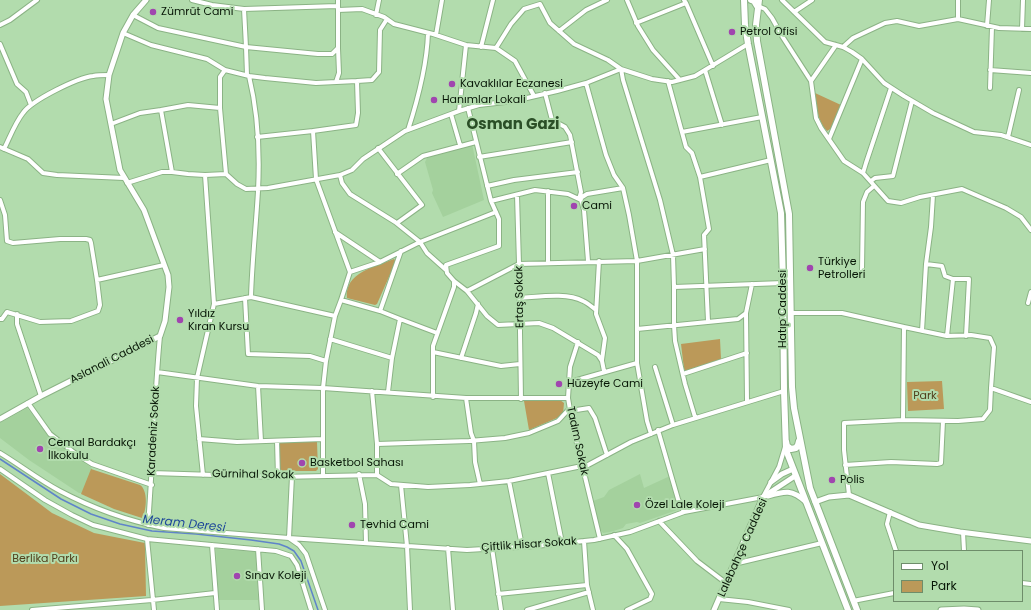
<!DOCTYPE html>
<html>
<head>
<meta charset="utf-8">
<style>
  body { margin:0 }
  #map { position:relative; width:1031px; height:610px; overflow:hidden; background:#b2dcad; font-family:Poppins,sans-serif }
  canvas { display:block }
  .legend { position:absolute; left:893px; top:550px; width:130px; height:52px; box-sizing:border-box; background:#b2dcad; border:1px solid #6e8d6a; margin:0; padding:5px 7px; list-style:none; font-size:12px; color:#071606 }
  .legend li { display:flex; align-items:center; gap:8px; height:20px }
  .legend b { width:20px; border:1px solid #6e8d6a }
</style>
</head>
<body>
<div id="map">
<canvas width="1031" height="610"></canvas>
<ul class="legend">
<li><b style="height:5px;background:#fff"></b>Yol</li>
<li><b style="height:11px;background:#bb9959"></b>Park</li>
</ul>
</div>
<script>
const g = document.querySelector('canvas').getContext('2d');
g.lineJoin = 'round';
function paint(path, color) { g.fillStyle = color; g.fill(path, 'evenodd'); }
function stroke(path, color, width, dash) { g.strokeStyle = color; g.lineWidth = width; g.lineCap = dash ? 'butt' : 'round'; g.setLineDash(dash || []); g.stroke(path); }
function write(font, color, halo, rows, align = 'center') {
  g.font = font + ' Poppins,sans-serif'; g.lineWidth = 4; g.setLineDash([]); g.textBaseline = 'middle'; g.strokeStyle = halo; g.fillStyle = color; for (const [text, x, y, turn = 0] of rows) {
    g.save(); g.translate(x, y); g.rotate((+turn || 0) * Math.PI / 180); g.textAlign = isNaN(turn) ? turn : align; if (halo) g.strokeText(text, 0, 0); g.fillText(text, 0, 0); g.restore();
  }
}
const built = new Path2D(`
  M472,144l12,56 -41,17 -11,-24 1,-3 -8,-28 2,-4z
  M27,408l21,26 32,26 12,8 -9,25h-4l-50,-33 -29,-22v-15z
  M640,474l4,14 26,-12 10,33 -40,14 -3,-1 -11,2 -3,4 -13,4 -7,1 -3,-4 -7,-28 11,-4 5,-7z
  M216,549l40,3 2,48h-40z`);
const green = new Path2D(`
  M815,93l26,12 -9,23 -5,3c-10,-10 -10,-24 -12,-38z
  M394,259l2,2 -19,43 -2,1 -28,-7c-3,-25 29,-32 47,-39z
  M720,339l1,20 -35,12 -2,-2 -3,-25z
  M942,381l2,28 -36,2 -1,-29z
  M560,400l4,3 -1,11 -6,4 -28,12 -5,-29z
  M282,442h35l1,27 -2,2h-33l-3,-2v-26z
  M91,469l49,16c8,5 7,25 2,33l-28,-9 -33,-15z
  M0,474l52,39 42,20 51,10 1,53 -146,10z`);
const stream = new Path2D(`
  M0,459l61,40 30,15 29,10 32,7 44,3 55,6 28,4 8,3 7,4 7,10 17,49`);
const minor = new Path2D(`
  M192,0l20,5 32,4 2,38 72,7h14l6,-6v-48
  M627,0l11,26 15,24 27,30
  M782,0l43,42 18,5 9,5 10,7 22,24 20,13 29,17 41,19 27,3 30,10
  M686,3l27,63
  M758,6l7,3 7,9 10,18 29,45
  M244,9l93,-3
  M338,10l24,-1 22,8 10,7 39,10 33,11 -7,66
  M794,12l18,-12
  M133,15l25,13 88,19 1,28
  M376,15l3,-15
  M958,19v-19
  M636,23l50,-20 -2,-3
  M0,25l10,-5 27,-20
  M987,26l2,-26
  M1022,29l1,-29
  M559,31l27,-21 21,-10
  M123,33l28,12 56,14 18,11
  M436,35l6,-35
  M0,44l17,40 9,8 5,13
  M466,45l30,3 19,13 19,35
  M836,45l-25,36 5,37 5,10 23,33 19,12 25,28 13,2 19,-6 42,-8 44,19 15,9 10,13
  M481,47l12,-47
  M843,47l10,-9 32,-15 12,-2 22,5 39,-7 41,9 32,1
  M496,48l15,-24 13,-15 16,-5 10,19 24,21 34,16 13,9 2,11 37,120 13,55 1,32v38l1,16 10,43 10,33
  M705,70l17,55
  M990,70l41,3
  M249,76l16,2 51,5 41,-2 1,32 -2,12 -43,6
  M357,81l15,-1 7,-8 1,-42 7,-11
  M668,81l18,66 6,6 8,24 9,52 -5,6 4,86
  M336,82l3,-9 -1,-25
  M586,83l20,72 8,20 9,13 6,27 8,46v102l10,58 4,13
  M990,88l2,-61
  M545,93l7,27 13,7 5,8 11,57 -2,7
  M468,108l23,93 8,18v27l-53,19 1,8 7,8 13,10 20,25 11,9 41,-2 14,5 45,27 4,6 2,10
  M161,110l27,-5 32,3 6,66
  M451,114l9,31
  M111,124l29,-11 21,-3 11,62
  M408,130c10,-31 19,-65 20,-97
  M682,132l80,-15
  M257,137l56,-6 3,48 34,93 -9,28
  M1008,137l11,-47
  M829,139l33,-80
  M0,147l28,12 15,14 14,2 67,3
  M378,148l44,57 -25,18
  M4,149c6,-12 11,-26 19,-36 9,-13 54,-35 70,-37 5,-1 11,-1 16,-1
  M479,157l93,-15
  M863,173l3,-10 25,-75
  M397,174l26,-18 53,-14
  M205,175l9,129
  M700,177l71,-17
  M871,181l4,-3 18,-2 19,-75
  M127,183l35,-11h10l16,2 17,1 21,-1 11,10 9,5 22,-1 72,-13 12,-5 11,-11 42,-28 54,-20 20,-6 35,-4 43,-10 29,-8 35,-14 31,10 20,3 23,-6 53,-32
  M487,186l27,-6 64,-8
  M548,191v72
  M517,195l2,69 2,135
  M579,199l8,-5 36,-6
  M0,200l5,15 2,26 6,2 47,-4h26l4,1 1,3 6,37
  M491,201l44,-11 33,4 13,6 3,10 4,51
  M335,232l45,30 40,-20 -25,-20 -45,-28 -8,-11 -2,-8
  M599,261l-3,53 9,24 -3,22
  M926,264l16,2 3,10 8,3
  M446,270l-19,-17 -7,-11 76,-30
  M862,270l1,-68 4,-10 7,-6
  M350,272l30,-10
  M674,287l109,-4
  M467,291l52,-27 118,-3 68,-12
  M245,298l3,56 62,2 16,5 9,-45 -84,-19
  M520,298c18,-1 47,-6 63,3 5,2 9,6 13,9
  M1028,303l3,-11
  M380,311l21,-60
  M746,313l1,88
  M791,313h51l62,14
  M17,314v10l24,72
  M335,316l6,-16 39,11 20,8 -8,39
  M0,319h2l5,-7 33,10 31,-1 27,-10 2,-6 -3,-25 67,-15
  M400,319l37,14
  M637,329l101,-10 8,-6 6,-29
  M922,331l4,-67 5,-37 2,-32
  M947,336l6,-57h16l-3,57
  M330,339l62,19 -4,34
  M578,342l-8,25 -2,31 5,29 27,112
  M433,352l68,14 19,-2
  M461,358l15,-45 2,-9
  M655,367l18,58
  M157,372l101,14 65,2 143,10h102
  M683,374l64,-21
  M570,382l67,-19
  M258,386l3,55
  M372,391l5,53v31l14,9 37,3 42,-2 39,-4 73,-15 6,-1 43,-23 42,-17 111,-34
  M433,397v-51l21,-59v-6
  M466,398l5,35 3,8 1,21 5,22
  M28,403l22,31 26,20 16,10 60,21
  M570,411l19,-3 6,10 12,37
  M903,420l1,-93 43,9 24,-1 19,3 4,9 -3,41
  M658,430l20,69 6,13
  M199,439l38,3 86,-3
  M277,441l1,36
  M377,444l92,-3 36,-3 24,-5 29,-12 12,-13
  M0,453c20,12 39,27 60,38 32,17 69,30 104,37l125,10 10,7 7,9 19,56
  M845,465l46,-3 46,2 4,-1 2,-42
  M0,469l45,31 27,15 21,10 54,14 129,12 15,5 6,9 14,45
  M152,473l126,4 99,-2
  M548,473l14,70
  M359,474l6,30 1,39
  M203,475l-7,-69 1,-28 17,-74 37,-7c1,-35 5,-71 7,-106 2,-38 0,-78 -9,-115l-24,-6 -5,7v31
  M323,475v-87l3,-27
  M292,476l-3,62 178,12 68,-4 59,-6 36,-8 54,-20 79,-15 16,-30 6,-20
  M509,481l13,65
  M401,485l6,61 3,64
  M849,495l-5,-45v-27l59,-3 55,1 25,-2 7,-9 1,-22 40,14
  M890,512l-3,12 9,27
  M659,521l38,40 29,22
  M148,525c5,-63 6,-126 12,-189
  M963,532l1,19
  M614,535l13,14 25,45 -2,5 -23,11
  M147,539l7,71
  M584,541l3,44
  M212,545l5,65
  M448,548l5,62
  M492,548l9,62
  M258,549l4,61
  M734,564l88,-21
  M1022,583l9,1
  M498,594l89,-9 6,25
  M719,599l29,3 41,8
  M853,601l41,-8
  M32,610l120,-10 63,-7
  M527,610l62,-18`);
const tertiary = new Path2D(`
  M0,419l41,-23 119,-60 5,-15 4,-34 -1,-12 -24,-65 -24,-40 -14,-71 3,-24 14,-42 10,-18 13,-15
  M771,482l11,-8 11,-5
  M768,496c17,-5 24,-7 38,6
  M815,502l14,-5 20,-2 70,30 41,7 71,9
  M714,610l49,-113 32,-21
  M941,610l23,-1 14,1`);
const secondary = new Path2D(`
  M744,0l1,25 3,19 33,169 2,70 1,108 2,59 62,160
  M751,0l3,1 3,5
  M759,0l-3,25 1,16 32,173 3,173 2,21 16,80 47,122
  M786,441l1,5 4,3 5,-1 2,-3 1,-4`);
const markers = [
  [153,12,4,"#a045af"],
  [732,32,4,"#a045af"],
  [452,84,4,"#a045af"],
  [434,100,4,"#a045af"],
  [574,206,4,"#a045af"],
  [810,268,4,"#a045af"],
  [180,320,4,"#a045af"],
  [559,384,4,"#a045af"],
  [40,449,4,"#a045af"],
  [302,463,4,"#a045af"],
  [832,480,4,"#a045af"],
  [637,505,4,"#a045af"],
  [352,525,4,"#a045af"],
  [237,576,4,"#a045af"]
];
const poiNames = [
  ["Zümrüt Cami",161,12],
  ["Petrol Ofisi",740,32],
  ["Kavaklılar Eczanesi",460,84],
  ["Hanımlar Lokali",442,100],
  ["Cami",582,206],
  ["Türkiye",818,262],
  ["Petrolleri",818,275],
  ["Yıldız",188,314],
  ["Kıran Kursu",188,327],
  ["Hüzeyfe Cami",567,384],
  ["Cemal Bardakçı",48,443],
  ["İlkokulu",48,456],
  ["Basketbol Sahası",310,463],
  ["Polis",840,480],
  ["Özel Lale Koleji",645,505],
  ["Tevhid Cami",360,525],
  ["Sınav Koleji",245,576]
];
const streetNames = [
  ["Ertaş Sokak",520,297,-91],
  ["Hatıp Caddesi",783,309,-90],
  ["Aslanali Caddesi",112,360,-27],
  ["Karadeniz Sokak",154,431,-87],
  ["Tadım Sokak",577,441,78],
  ["Gürnihal Sokak",253,475,1],
  ["Çiftlik Hisar Sokak",529,545,-4],
  ["Lalebahçe Caddesi",743,548,-66]
];
const parkNames = [
  ["Park",925,396],
  ["Berlika Parkı",45,559]
];
const waterNames = [
  ["Meram Deresi",184,524,6]
];
const districtNames = [
  ["Osman Gazi",513,125]
];
paint(built, '#a4d19d');
paint(green, '#bb9959');
stroke(stream, '#5f84c9', 1.5);
stroke(minor, '#8bb385', 6);
stroke(tertiary, '#8bb385', 7);
stroke(secondary, '#8bb385', 8);
stroke(minor, '#fff', 4);
stroke(tertiary, '#fff', 5);
stroke(secondary, '#fff', 6);
for (const [x, y, r, color] of markers) { const dot = new Path2D(); dot.arc(x, y, r, 0, 2 * Math.PI); g.fillStyle = color; g.fill(dot); stroke(dot, '#b2dcad', 1.5); }
write('11px', '#071606', '#b2dcad', poiNames, 'left');
write('11px', '#071606', '#b2dcad', streetNames);
write('11px', '#503e1b', '#b2dcad', parkNames);
write('italic 12px', '#1d4799', '#b2dcad', waterNames);
write('bold 15px', '#2b4f27', '#b2dcad', districtNames);
</script>
</body>
</html>
